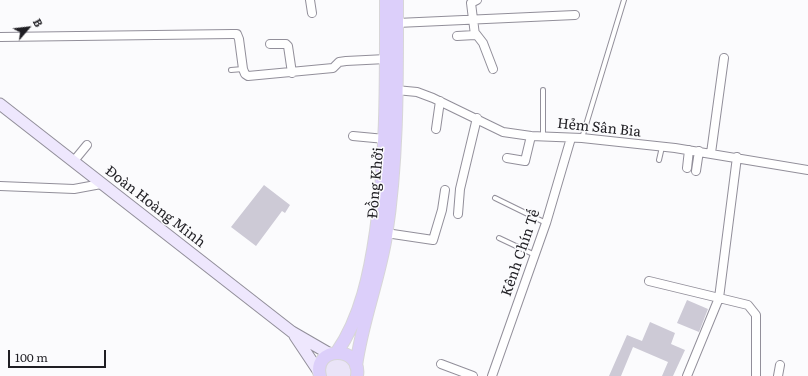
<!DOCTYPE html>
<html>
<head>
<meta charset="utf-8">
<style>
  body { margin:0 }
  #map { position:relative; width:808px; height:376px; overflow:hidden; background:#fbfbfd; font-family:Literata,serif }
  canvas { display:block }
  .north { position:absolute; left:8px; top:8px; width:40px; height:40px; -webkit-text-stroke:3px #fbfbfd; paint-order:stroke; rotate:62deg; font-size:11px; font-weight:700; line-height:16px; text-align:center; color:#1f1e23 }
  .north::after { content:''; display:block; margin:auto; width:14px; height:18px; background:#1f1e23; clip-path:polygon(50% 0,100% 100%,50% 72%,0 100%) }
  .scale { position:absolute; left:8px; top:350px; width:98px; height:18px; box-sizing:border-box; border:2px solid #1f1e23; border-top:0; padding-left:5px; font-size:12px; line-height:14px; white-space:nowrap; color:#1f1e23; -webkit-text-stroke:3px #fbfbfd; paint-order:stroke }
</style>
</head>
<body>
<div id="map">
<canvas width="808" height="376"></canvas>
<div class="north">B</div>
<div class="scale">100 m</div>
</div>
<script>
const g = document.querySelector('canvas').getContext('2d');
g.lineJoin = 'round';
function paint(path, color) { g.fillStyle = color; g.fill(path, 'evenodd'); }
function stroke(path, color, width, dash) { g.strokeStyle = color; g.lineWidth = width; g.lineCap = dash ? 'butt' : 'round'; g.setLineDash(dash || []); g.stroke(path); }
function write(font, color, halo, rows, align = 'center') {
  g.font = font + ' Literata,serif'; g.lineWidth = 3; g.setLineDash([]); g.textBaseline = 'middle'; g.strokeStyle = halo; g.fillStyle = color; for (const [text, x, y, turn = 0] of rows) {
    g.save(); g.translate(x, y); g.rotate((+turn || 0) * Math.PI / 180); g.textAlign = isNaN(turn) ? turn : align; if (halo) g.strokeText(text, 0, 0); g.fillText(text, 0, 0); g.restore();
  }
}
const green = new Path2D(`
  M333,358l13,2 6,8 -1,8h-27l2,-13z`);
const building = new Path2D(`
  M264,185l26,20 -5,8 -3,-2 -26,35 -25,-19z
  M687,300l21,9 -9,23 -22,-9z
  M650,322l25,11 -4,11 14,6 -12,26h-11l6,-14 -35,-15 -12,29h-12l18,-41 15,6z`);
const lane = new Path2D(`
  M231,70l12,-1
  M543,90v45
  M582,138l42,-138
  M659,160l3,-13
  M495,198l51,25
  M499,238l36,17`);
const street = new Path2D(`
  M310,0l2,13
  M397,23l178,-8
  M476,34l7,9 10,26
  M457,36l18,-1 -4,-32 6,-3
  M0,37l233,-3h4l2,5 4,30 2,5 3,2 85,-8 6,-6 7,-1 40,-2
  M270,44h16l2,2 4,27
  M396,90l21,2 16,6 70,34 28,4 51,2 93,10 133,22
  M436,129l4,-28
  M353,136l32,3
  M711,153l13,-95
  M507,158l18,3 6,-25
  M73,162l14,-17
  M687,168l2,-18
  M696,171l3,-20
  M0,186l74,3 27,-5
  M458,214l2,-25 17,-71
  M386,233l47,7 9,-30 3,-20
  M649,281l99,24 8,10v61
  M441,364l32,12
  M492,376l54,-153 25,-85
  M687,376l32,-78 18,-141
  M778,376l2,-11`);
const secondary = new Path2D(`
  M0,104l292,228 38,22
  M295,336l24,36`);
const primary = new Path2D(`
  M337,352c24,-35 33,-79 39,-121 11,-77 10,-154 10,-231
  M356,366c6,-45 23,-86 30,-130 12,-78 11,-158 11,-236
  M320,376c-8,-30 42,-31 37,0`);
const streetNames = [
  ["Hẻm Sân Bia",599,128,6],
  ["Đồng Khởi",376,183,-85],
  ["Đoàn Hoàng Minh",155,207,38],
  ["Kênh Chín Tế",521,253,-71]
];
paint(green, '#eae4f8');
paint(building, '#cdcad6');
stroke(lane, '#928f9a', 6);
stroke(street, '#928f9a', 10);
stroke(secondary, '#928f9a', 13);
stroke(primary, '#d7d6d7', 14);
stroke(lane, '#fff', 4);
stroke(street, '#fff', 8);
stroke(secondary, '#eee7fd', 11);
stroke(primary, '#dccffa', 12);
write('14px', '#1f1e23', '#fbfbfd', streetNames);
</script>
</body>
</html>
